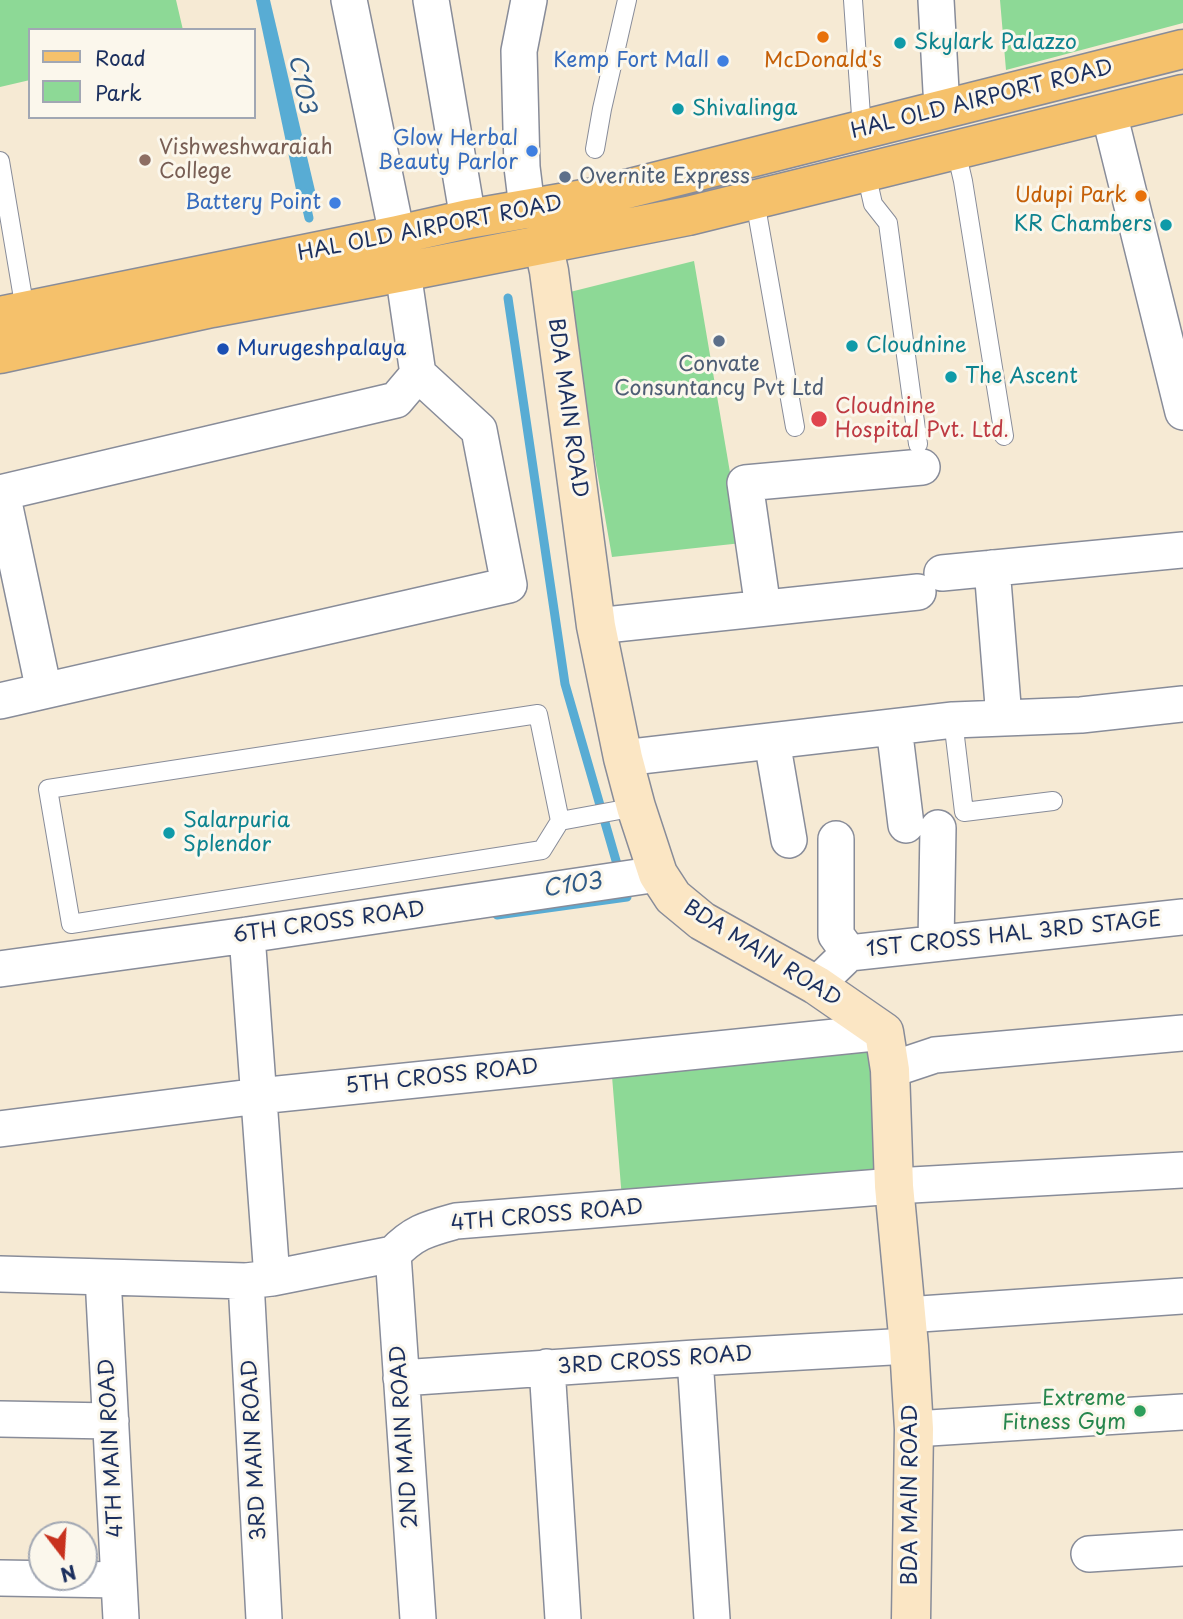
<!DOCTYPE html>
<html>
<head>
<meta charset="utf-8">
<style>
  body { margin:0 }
  #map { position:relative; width:1183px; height:1619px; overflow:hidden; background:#f6ead4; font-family:"Playpen Sans",sans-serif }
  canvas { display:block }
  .legend { position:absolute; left:28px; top:28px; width:228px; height:91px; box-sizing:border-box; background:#fbf7ec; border:2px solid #a1a7b3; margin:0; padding:9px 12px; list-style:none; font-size:21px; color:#1b2f5e }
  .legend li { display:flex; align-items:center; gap:14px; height:35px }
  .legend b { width:35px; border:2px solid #a1a7b3 }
  .north { position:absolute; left:28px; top:1521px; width:70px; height:70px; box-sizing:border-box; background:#fbf7ec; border:2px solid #a1a7b3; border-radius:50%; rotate:163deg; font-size:19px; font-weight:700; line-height:28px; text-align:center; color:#1b2f5e }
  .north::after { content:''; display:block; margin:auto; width:24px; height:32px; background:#c8321e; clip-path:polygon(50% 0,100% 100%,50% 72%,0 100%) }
</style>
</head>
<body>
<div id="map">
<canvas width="1183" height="1619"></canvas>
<ul class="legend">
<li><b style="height:9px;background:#f5c16b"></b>Road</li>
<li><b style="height:19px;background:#8dd996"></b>Park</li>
</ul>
<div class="north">N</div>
</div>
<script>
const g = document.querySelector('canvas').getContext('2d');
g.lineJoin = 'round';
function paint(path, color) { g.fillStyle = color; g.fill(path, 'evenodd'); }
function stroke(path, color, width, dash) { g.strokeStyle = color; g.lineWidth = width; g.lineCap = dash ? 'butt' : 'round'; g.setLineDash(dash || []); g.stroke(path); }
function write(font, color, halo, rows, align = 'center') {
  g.font = font + ' "Playpen Sans",sans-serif'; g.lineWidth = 6; g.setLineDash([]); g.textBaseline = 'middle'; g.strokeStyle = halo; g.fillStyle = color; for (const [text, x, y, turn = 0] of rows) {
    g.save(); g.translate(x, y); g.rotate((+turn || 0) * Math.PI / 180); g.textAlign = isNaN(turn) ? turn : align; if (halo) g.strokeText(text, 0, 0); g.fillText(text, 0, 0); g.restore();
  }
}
const green = new Path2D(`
  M0,0h176l7,30h-153v50l-30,7z
  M1000,0h183v23l-177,47z
  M694,261l48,282 -130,14 -46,-264z
  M869,1043l11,134 -258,22 -11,-135z`);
const water = new Path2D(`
  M256,0h14l47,199 -18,5z`);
const stream = new Path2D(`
  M303,192l6,26
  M508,298l57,386 54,187
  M497,915l130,-18 -4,-12`);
const lane = new Path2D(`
  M853,0l9,130
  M595,149l7,-40 25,-109
  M956,151l7,30 41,255
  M0,161l25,149
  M866,173l7,31 15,19 30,221
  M755,201l40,226
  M953,720l11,92 89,-11
  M560,821l-22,-107 -490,75 23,135 471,-74 18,-29 76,-14`);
const street = new Path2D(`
  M349,0l48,235
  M431,0l37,219
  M936,0l5,91 5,18
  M1109,113l74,299
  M527,208l-5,-41 -3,-116 10,-51
  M0,493l396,-93 22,-26
  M2,493l42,198
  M992,568l12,150
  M942,573l241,-23
  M763,608l-18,-125 177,-16
  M596,626l322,-34
  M0,701l509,-116 -30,-155 -61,-56 -15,-102
  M894,727l12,98
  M772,741l17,99
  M623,758l330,-38 128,-5 102,-11
  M836,839v96l13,18
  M247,935l25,343
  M936,943l2,-115
  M0,969l247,-34 411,-61
  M816,985l33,-32 334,-36
  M890,1070l45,-15 248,-22
  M0,1129l259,-33 625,-64
  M393,1254l25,365
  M0,1274l246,7 26,-3 121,-24c21,-22 34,-25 63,-33l438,-35 289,-16
  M103,1277l18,342
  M246,1281l18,338
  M906,1315l277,-19
  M695,1358l17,261
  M547,1367l16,252
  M401,1378l294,-20 214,-12
  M0,1419l111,2
  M914,1429l269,-17
  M1089,1554l94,-6
  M0,1578l119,2`);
const secondary = new Path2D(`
  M543,244l6,27 47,355 27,132 13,49 22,67 15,23 29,24 114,64 68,47 6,38 4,116 15,160 5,83 -3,190`);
const primary = new Path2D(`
  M0,316l397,-81 71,-16 127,-22 588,-148
  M0,354l212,-46 191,-36 285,-56 495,-122`);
const markers = [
  [823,37,7,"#e8710a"],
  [900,43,7,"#0f9aa8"],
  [723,61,7,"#3f7fe0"],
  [678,109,7,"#0f9aa8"],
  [532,151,7,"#3f7fe0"],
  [145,160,7,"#8d6e63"],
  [565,177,7,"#5c6f8a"],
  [1141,196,7,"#e8710a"],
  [335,203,7,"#3f7fe0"],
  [1166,225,7,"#0f9aa8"],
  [719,341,7,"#5c6f8a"],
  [852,346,7,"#0f9aa8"],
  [223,349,7,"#1a4fb4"],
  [951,377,7,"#0f9aa8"],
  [819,419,9,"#e0444e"],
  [169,833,7,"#0f9aa8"],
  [1140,1411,7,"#2e9e5b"]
];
const cultureNames = [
  ["Skylark Palazzo",914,43],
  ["Shivalinga",692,109],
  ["KR Chambers",1152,225,"right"],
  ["Cloudnine",866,346],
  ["The Ascent",965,377],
  ["Salarpuria",183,821],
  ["Splendor",183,845]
];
const shopNames = [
  ["Kemp Fort Mall",709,61],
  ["Glow Herbal",518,139],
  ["Beauty Parlor",518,163],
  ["Battery Point",321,203]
];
const foodNames = [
  ["McDonald's",823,61],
  ["Udupi Park",1127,196,"right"]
];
const streetNames = [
  ["HAL OLD AIRPORT ROAD",982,100,-14],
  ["HAL OLD AIRPORT ROAD",430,229,-11],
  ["BDA MAIN ROAD",567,408,82],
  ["6TH CROSS ROAD",329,923,-8],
  ["1ST CROSS HAL 3RD STAGE",1014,935,-6],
  ["BDA MAIN ROAD",762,954,32],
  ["5TH CROSS ROAD",442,1077,-6],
  ["4TH CROSS ROAD",547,1216,-5],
  ["3RD CROSS ROAD",655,1361,-4],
  ["2ND MAIN ROAD",405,1437,-94],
  ["4TH MAIN ROAD",112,1448,-93],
  ["3RD MAIN ROAD",255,1450,-93],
  ["BDA MAIN ROAD",911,1495,-90]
];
const educationNames = [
  ["Vishweshwaraiah",159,148],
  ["College",159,172]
];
const serviceNames = [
  ["Overnite Express",579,177],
  ["Convate",719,365,"center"],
  ["Consuntancy Pvt Ltd",719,389,"center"]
];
const transitNames = [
  ["Murugeshpalaya",237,349]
];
const healthNames = [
  ["Cloudnine",835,407],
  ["Hospital Pvt. Ltd.",835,431]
];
const leisureNames = [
  ["Extreme",1126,1399],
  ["Fitness Gym",1126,1423]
];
const waterNames = [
  ["C103",301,84,78],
  ["C103",572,886,-8]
];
paint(green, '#8dd996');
paint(water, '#58acd4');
stroke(stream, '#58acd4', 9);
stroke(lane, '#888c99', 20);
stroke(street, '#888c99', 38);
stroke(secondary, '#888c99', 41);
stroke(primary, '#888c99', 41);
stroke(lane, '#fff', 18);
stroke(street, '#fff', 35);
stroke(secondary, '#fbe6c4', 38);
stroke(primary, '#f5c16b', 38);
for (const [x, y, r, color] of markers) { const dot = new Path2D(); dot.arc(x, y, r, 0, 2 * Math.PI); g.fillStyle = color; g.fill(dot); stroke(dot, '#fbf7ec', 2.5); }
write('21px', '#0d838f', '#fbf7ec', cultureNames, 'left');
write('21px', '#366cbe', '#fbf7ec', shopNames, 'right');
write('21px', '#c56008', '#fbf7ec', foodNames);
write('21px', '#1b2f5e', '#fbf7ec', streetNames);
write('21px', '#785e54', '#fbf7ec', educationNames, 'left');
write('21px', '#4e5e75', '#fbf7ec', serviceNames, 'left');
write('21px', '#164399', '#fbf7ec', transitNames, 'left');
write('21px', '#be3a42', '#fbf7ec', healthNames, 'left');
write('21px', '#27864d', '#fbf7ec', leisureNames, 'right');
write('italic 23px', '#305b87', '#fbf7ec', waterNames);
</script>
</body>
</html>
